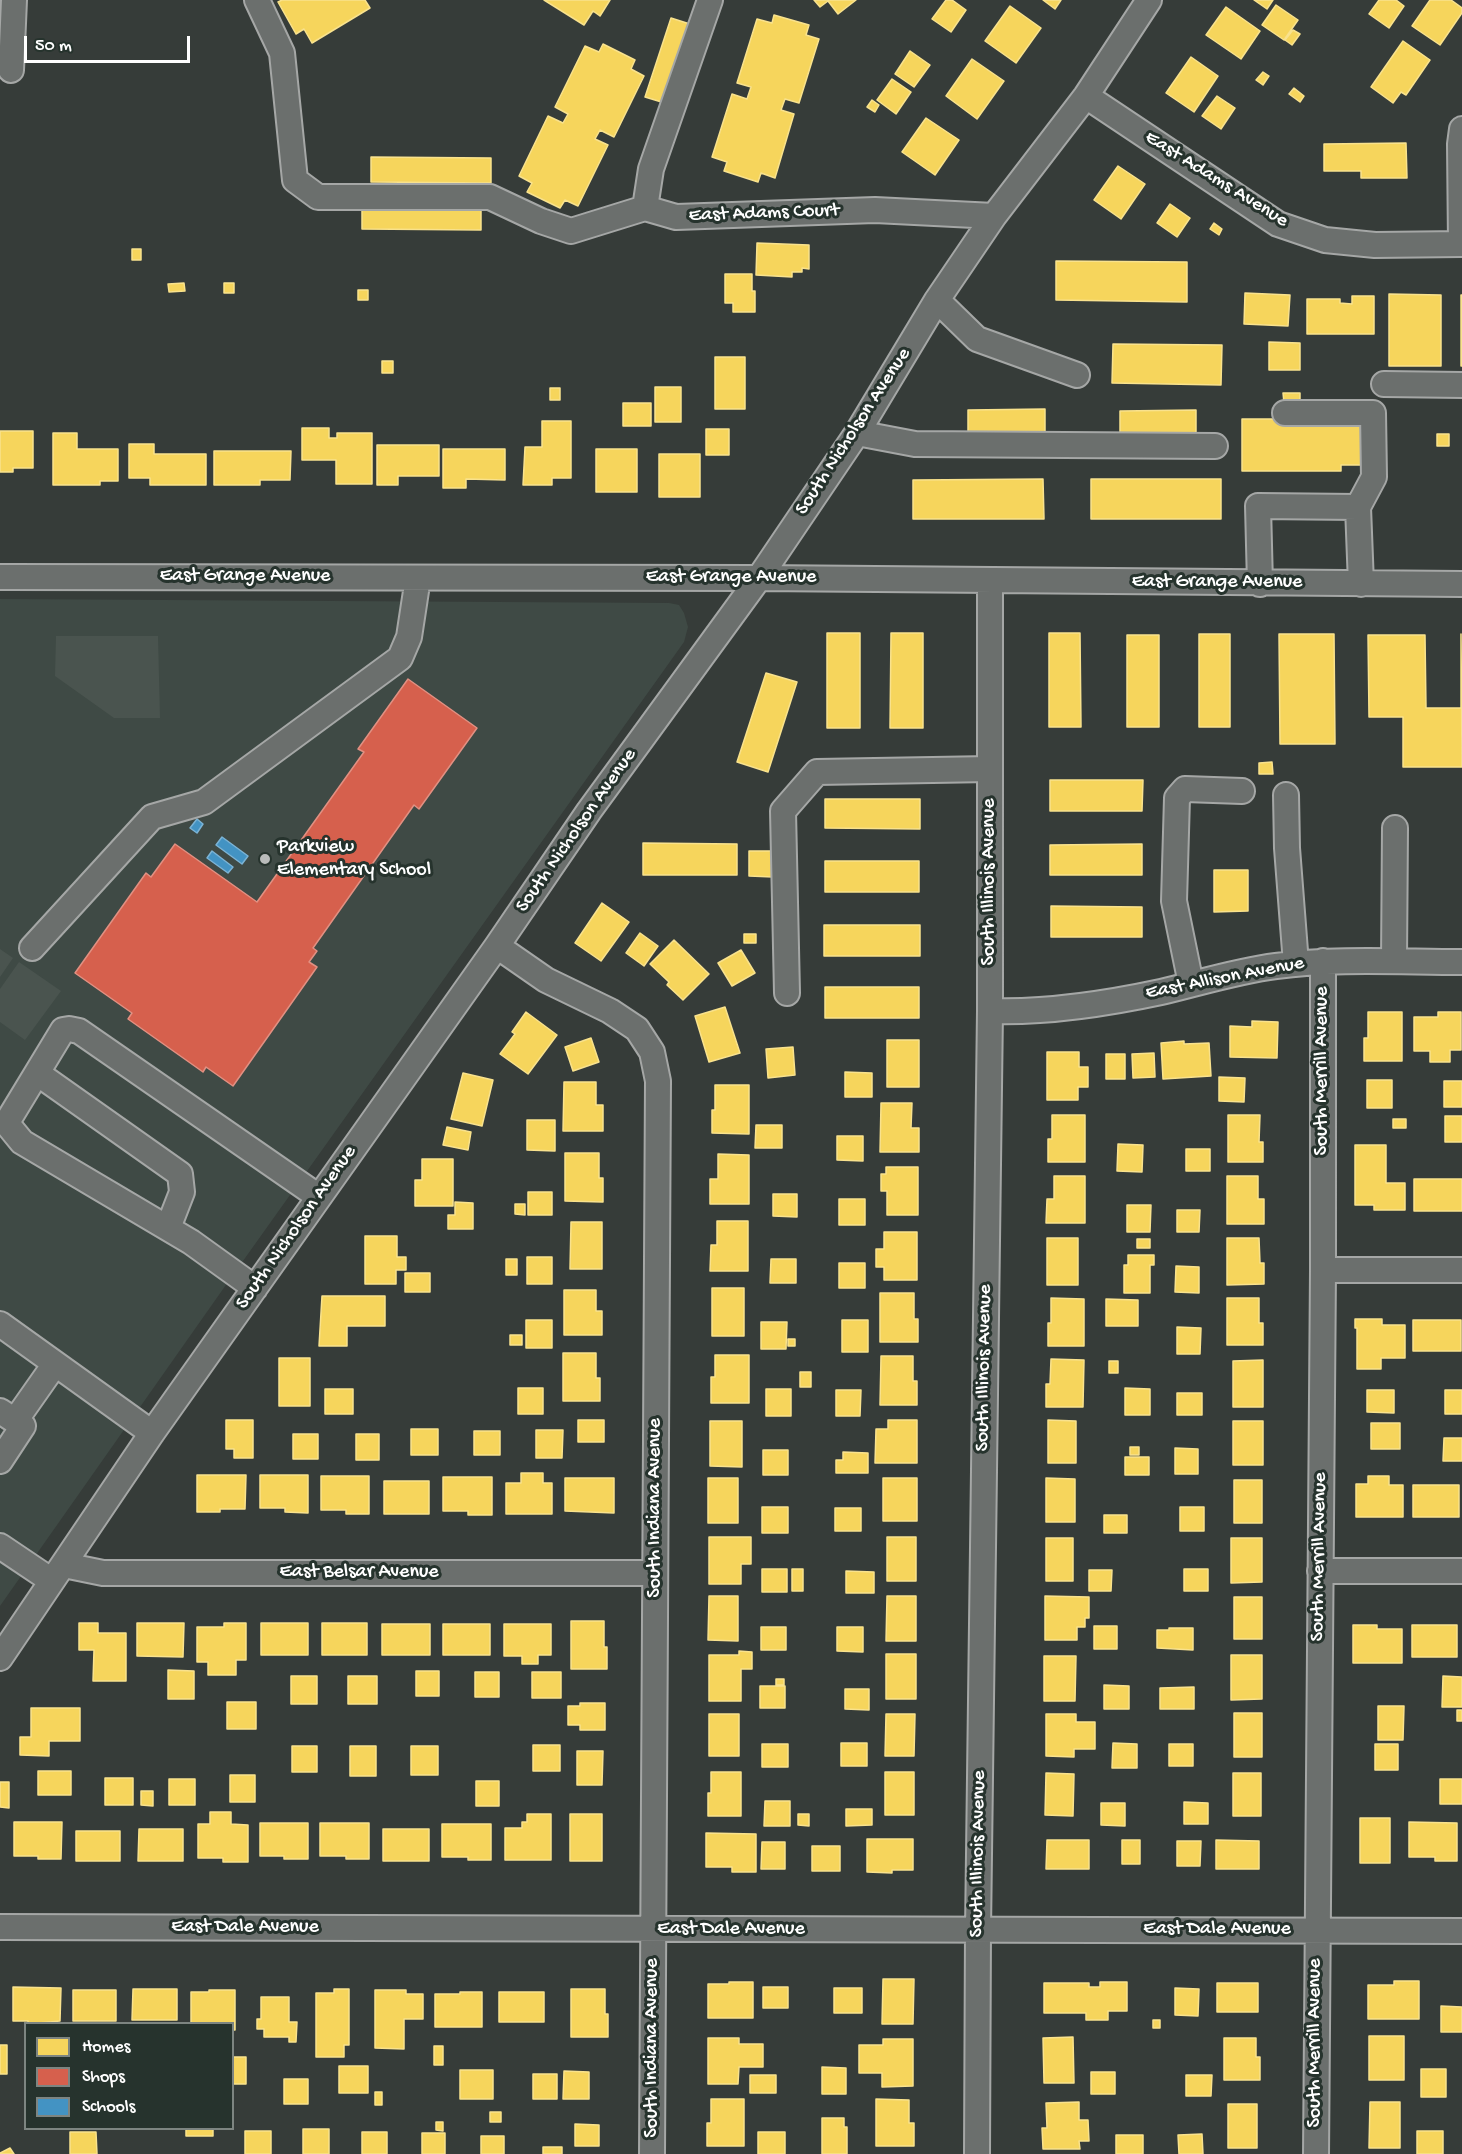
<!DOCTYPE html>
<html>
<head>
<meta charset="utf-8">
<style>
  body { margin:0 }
  #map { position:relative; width:1462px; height:2154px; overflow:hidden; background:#363c39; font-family:"Gochi Hand",sans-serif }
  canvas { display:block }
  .legend { position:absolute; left:24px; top:2022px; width:210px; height:108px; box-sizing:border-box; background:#26332d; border:2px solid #7d8581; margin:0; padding:8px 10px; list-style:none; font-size:18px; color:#fff }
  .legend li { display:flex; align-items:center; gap:12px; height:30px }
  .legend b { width:30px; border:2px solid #7d8581 }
  .scale { position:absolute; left:24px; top:36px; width:166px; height:27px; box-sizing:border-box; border:3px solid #fff; border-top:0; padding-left:8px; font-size:18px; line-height:21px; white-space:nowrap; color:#fff; -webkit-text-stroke:4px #26332d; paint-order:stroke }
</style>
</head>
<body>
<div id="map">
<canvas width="1462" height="2154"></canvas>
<ul class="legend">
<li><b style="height:16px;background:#f6d55c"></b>Homes</li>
<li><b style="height:16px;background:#d6604d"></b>Shops</li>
<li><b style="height:16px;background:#4393c3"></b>Schools</li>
</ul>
<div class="scale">50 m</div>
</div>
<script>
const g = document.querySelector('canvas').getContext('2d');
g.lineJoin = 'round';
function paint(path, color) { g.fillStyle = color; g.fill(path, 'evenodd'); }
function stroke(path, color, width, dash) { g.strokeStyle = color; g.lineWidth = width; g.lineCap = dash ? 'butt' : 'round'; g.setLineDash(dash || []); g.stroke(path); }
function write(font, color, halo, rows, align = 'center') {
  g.font = font + ' "Gochi Hand",sans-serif'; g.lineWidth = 6; g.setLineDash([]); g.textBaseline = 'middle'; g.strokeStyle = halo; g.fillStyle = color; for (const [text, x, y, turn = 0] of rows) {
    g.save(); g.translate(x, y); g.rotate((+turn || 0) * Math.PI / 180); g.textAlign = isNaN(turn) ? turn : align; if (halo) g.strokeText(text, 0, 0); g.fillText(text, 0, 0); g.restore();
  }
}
const built = new Path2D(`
  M0,599l669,4 10,2 5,8 4,14 -4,15 -456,640 -228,324z`);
const green = new Path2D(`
  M56,636h102l2,82h-46l-59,-42z
  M0,949l13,9 -13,19z
  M19,962l42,29 -36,49 -25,-18v-33z`);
const homes = new Path2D(`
  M282,0h83l5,8 -58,35 -8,-14 -8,5 -18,-32z
  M544,0h66l-10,16 -7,-5 -9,14z
  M814,0h42l-18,14 -10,-13 -8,6z
  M946,0h6l14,10 -15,22 -19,-13z
  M1043,0h18l-6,9z
  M1254,0h19l-6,9z
  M1379,0h17l8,6 -15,22 -20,-14z
  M1430,0h21l11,8v5l-22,32 -28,-19z
  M1276,5l22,15 -14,20 -22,-15z
  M1010,6l31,22 -25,35 -31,-22z
  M1226,7l34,24 -19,28 -35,-24z
  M774,15l35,10 -3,10 13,4 -20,64 -14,-4 -4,11 13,4 -19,64 -14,-5 -3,9 -34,-11 3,-9 -15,-5 20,-63 15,5 4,-12 -14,-4 20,-64 15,4z
  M671,18l22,7 -25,79 -23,-7z
  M1293,30l7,4 -8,11 -7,-5z
  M1403,41l27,19 -24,35 -5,-3 -8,11 -22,-16z
  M603,44l32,16 -4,9 13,7 -30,61 -14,-7 -5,9 13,6 -30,61 -13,-6 -5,8 -33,-16 5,-9 -13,-7 29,-60 15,7 5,-9 -13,-7 30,-61 14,6z
  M910,51l20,14 -16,22 -19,-13z
  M1191,57l27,19 -24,36 -28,-19z
  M972,59l32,22 -27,38 -31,-23z
  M1263,72l6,4 -6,9 -7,-5z
  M892,79l19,13 -15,22 -19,-14z
  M1294,88l10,8 -4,6 -11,-8z
  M1217,96l18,12 -14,21 -19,-13z
  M872,100l7,5 -4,7 -8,-5z
  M926,118l33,22 -24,35 -33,-23z
  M1406,143l1,35h-46v-7h-37v-27z
  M371,157l120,1v25l-120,-1z
  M1118,166l27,18 -24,35 -27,-19z
  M362,204l119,1v25l-119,-1z
  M1170,204l20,14 -13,19 -20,-14z
  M1214,223l8,6 -3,6 -9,-6z
  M757,243l52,2v24l-7,-1v4h-10v5l-36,-2z
  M132,249h9v11h-9z
  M1056,261l131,1v40l-131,-2z
  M725,274h27v17h3v21h-22v-9h-8z
  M184,283l1,8 -16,1 -1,-8z
  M224,283h10v10h-10z
  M358,290h10v10h-10z
  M1245,293l45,2 -2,31 -44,-2z
  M1389,294l52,1v71h-52z
  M1461,295h1v71h-1z
  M1352,296h22v38h-67v-35h33v4l12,1z
  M1269,342l31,1v27h-31z
  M1113,344l109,1 -1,40 -109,-2z
  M715,357h30v52h-30z
  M382,361h11v12h-11z
  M655,387h26v35h-26z
  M550,388h10v12h-10z
  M1283,393h17v9l-16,1z
  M623,403h28v23h-28z
  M1045,409v25h-77v-24z
  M1196,410v24h-76v-23z
  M1242,419h99v7h24v39h-24v6h-99z
  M542,421h29v57h-19v7h-29l2,-38h17z
  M302,428h27v10h8v-5h35v51h-36v-24h-34z
  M706,429h23v26h-23z
  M0,431h33v37h-20v4h-13z
  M53,433h24v16h41v32h-18v4h-47z
  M1437,434h12v12h-12z
  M129,444h25v10h52v31h-56v-7h-21z
  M377,445h62v31h-41v9h-21z
  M443,449h62v31l-39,-1v9h-23z
  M596,449h41v43h-41z
  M214,451h77l-1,29h-30v5h-46z
  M659,454h41v43h-41z
  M1043,479l1,40h-131v-39z
  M1091,479h130v40h-130z
  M827,633h33v95h-33z
  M891,633h32v95h-33z
  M1049,633h31l1,94h-32z
  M1199,634h31v93h-31z
  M1279,634h55l1,110h-55z
  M1461,634l1,133h-59v-50h-34l-1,-82h57l1,73h35z
  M1127,635h32v92h-32z
  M766,673l31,9 -29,90 -31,-10z
  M1272,762l1,12h-14v-11z
  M1050,780h93l-1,31h-92z
  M825,799h95v30l-95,-1z
  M643,843l94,1v31h-94z
  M1142,844v31h-92v-30z
  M749,851h24v26l-24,-1z
  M825,861h94v31h-94z
  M1214,870h34v41l-34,1z
  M602,903l27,19 -28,39 -26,-18z
  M1051,906l91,1v30h-91z
  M824,925h96v31h-96z
  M640,933l18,13 -14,20 -18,-13z
  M744,934h12v9h-12z
  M674,940l35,34 -26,26 -16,-15 2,-3 -19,-18z
  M741,950l14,23 -23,13 -14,-23z
  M825,987h94v31h-94z
  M725,1007l15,46 -31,9 -14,-46z
  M526,1012l31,23 -29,39 -28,-20 15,-20 -3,-2z
  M1368,1012h34v49h-38v-23h4z
  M1438,1012h23v38h-11v12h-20v-11h-16v-34h24z
  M1252,1021l26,1 -1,36 -47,-1v-31l22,1z
  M591,1038l8,24 -26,9 -8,-24z
  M887,1040h32v47h-32z
  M1184,1041v3l25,-1 2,33 -48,3 -2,-36z
  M793,1047l2,28 -27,3 -2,-29z
  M1047,1052h32v15h9v20h-10v13h-31z
  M1154,1053l1,24 -22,1 -1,-24z
  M1106,1054h19v25h-19z
  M845,1072l27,1v24h-27z
  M463,1073l30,7 -11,46 -31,-7z
  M1219,1077l26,1 -1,24 -25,-1z
  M1367,1080h25v28h-25z
  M1444,1081h18v26h-18z
  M564,1082h32v23h7v26h-40z
  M715,1085h34v49l-37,-1v-23h3z
  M881,1103h31l-1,25h8v24h-39z
  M1052,1115h33v47h-37v-23h4z
  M1228,1115h32l-1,27h4v20h-35z
  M1445,1116h17v26h-17z
  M1393,1119h13v9h-13z
  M527,1120h28v31l-28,-1z
  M756,1125h26v23h-27z
  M447,1127l24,5 -3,18 -25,-5z
  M837,1136h26v25l-26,-1z
  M1118,1144l25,1 -1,27 -25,-1z
  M1355,1145h31v38h19v27h-31v-5h-19z
  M1186,1149h24v22h-24z
  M565,1153h34v25h4v24l-38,-1z
  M718,1154l31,1v49h-39v-25h8z
  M422,1159h31v47h-38v-26h7z
  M886,1167h32v48h-31v-24h-6v-17h5z
  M1054,1176h31v47h-39l1,-24h7z
  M1227,1176h31v23h6v25h-37z
  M1414,1179h48v32h-48z
  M528,1192h24v23h-24z
  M773,1194h24v23l-24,-1z
  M839,1199h26v26h-26z
  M455,1202l18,1v26h-25v-14h7z
  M515,1204h10v11l-10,-1z
  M1127,1205h24l-1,27h-23z
  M1177,1210h23l-1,22h-22z
  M717,1221h31v50h-38l1,-26h6z
  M571,1222h31v47h-32z
  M884,1232h33v48h-33v-13h-8v-18h8z
  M365,1236h32v21h9v13h-10v14h-31z
  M1047,1238h31v47h-31z
  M1227,1238h32l1,25h4v21l-37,1z
  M1137,1239h13v9h-13z
  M1128,1255h26v10h-4v28h-26v-28h4z
  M527,1257h25v27h-25z
  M506,1259h11v16h-11z
  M771,1259h25v24h-26z
  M839,1263h26v25h-26z
  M1176,1266l23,1v26l-24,-1z
  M405,1273h25v19h-25z
  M712,1288h32v48h-32z
  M564,1290h32v21h6v24h-38z
  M880,1293h34v26h4v23h-38z
  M322,1296h63v30h-38v20h-28z
  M1051,1298l33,1v47h-36v-23h3z
  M1227,1298h32v25h4v22h-36z
  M1106,1299l32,1v26h-32z
  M1355,1319h27v6h23v33h-24v11h-24v-41h-2z
  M526,1320h26v28h-26z
  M842,1320h26v32h-26z
  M1413,1320h48v31h-48z
  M761,1322h26l-1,27h-25z
  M1177,1327l24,1 -1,26h-23z
  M510,1335h12v10h-12z
  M788,1339h7v7h-7z
  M563,1353h33v25h4v23h-37z
  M715,1355h34v48h-38v-26h4z
  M881,1356h32v25h4v24h-37z
  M279,1358h31v48h-31z
  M1051,1359l33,1 -1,47h-37v-23h4z
  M1263,1360v47h-30v-46z
  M1109,1361h9v12h-9z
  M800,1372h11v15h-11z
  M518,1388h25v26h-25z
  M1125,1388l25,1v26h-25z
  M325,1389h28v25h-28z
  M766,1389h25v27h-25z
  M836,1390h25l-1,26h-24z
  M1367,1390h27v23l-27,-1z
  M1445,1390h17v24h-17z
  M1177,1393h25v22h-25z
  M226,1420h27v38h-19v-9h-8z
  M578,1420h26v22h-26z
  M888,1420h29v43h-42l1,-34h12z
  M1048,1420l28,1v42h-28z
  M710,1421h32v46l-32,-1z
  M1233,1421h30v44h-30z
  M1371,1423h29v26h-29z
  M411,1429h27v26h-27z
  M536,1430h27l-1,28h-26z
  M474,1431h26v24h-26z
  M293,1434h25v25h-25z
  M356,1434h23v26h-23z
  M1444,1438h18v23h-19z
  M1130,1447h9v8h-9z
  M1175,1448l23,1v25h-23z
  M763,1450h25v25h-25z
  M843,1452l25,1v20h-32v-13h7z
  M1125,1457h24v18h-24z
  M521,1473h22v10h9v31h-46v-31h15z
  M197,1475h49l-1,34h-25v3h-23z
  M260,1475h48v38l-23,-1v-4h-25z
  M321,1476h48v38h-23v-4h-25z
  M1368,1476h21v9h14v32h-47v-33h12z
  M443,1477h49v38h-24v-4h-25z
  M565,1478h49v35l-49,-2z
  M708,1478h30v45h-30z
  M883,1478h34v43h-34z
  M1046,1478l29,1v43h-29z
  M1234,1480h28v43h-28z
  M384,1481h45v33h-45z
  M1413,1485h46v32h-46z
  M762,1507h26v26h-26z
  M1180,1507h24v24h-24z
  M835,1508h26v23h-26z
  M1104,1515h23v18h-23z
  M709,1537h42v27h-10v20h-32z
  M887,1537h29v44h-29z
  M1046,1538h27v43h-27z
  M1231,1538h31v44l-31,1z
  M762,1569h25v23h-25z
  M792,1569h11v22h-11z
  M1184,1569h24v22h-24z
  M1089,1570h23l-1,21h-22z
  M846,1571l28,1v21h-28z
  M709,1596h29v45l-30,-1z
  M887,1596h29v45h-30z
  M1045,1596l44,1v21h-4v9h-8v13h-32z
  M1234,1597h28v42h-28z
  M571,1621h33v26h3v22h-36z
  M79,1623h19v10h28v48h-33l1,-31h-15z
  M137,1623h47l-1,34 -46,-1z
  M224,1623h22v37h-10v15h-28v-13h-11v-35h27z
  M261,1623h47v32h-47z
  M322,1623h45v32h-45z
  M382,1624h48v31h-48z
  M443,1624h47v31h-47z
  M504,1624h47v31h-13v9h-16v-8h-18z
  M1353,1625h24v4h25v34h-49z
  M1412,1625h45v32h-45z
  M1094,1626h23v23h-23z
  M761,1627h25v23h-25z
  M837,1627h26v25l-26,-1z
  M1169,1628h24v22l-36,-2v-18h12z
  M739,1651l13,1v17h-11v32h-32v-46h30z
  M886,1654h30v45h-30z
  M1231,1655h31v44l-31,1z
  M1044,1656h32l-1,45h-31z
  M168,1670l26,1v28h-26z
  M416,1671h23v25h-23z
  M475,1672h24v25h-24z
  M532,1672h29v26h-29z
  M291,1676h26v28h-26z
  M348,1676h29v28h-29z
  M1443,1676l19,1v30h-20z
  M776,1679h8v6h-8z
  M1104,1685l25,1v23h-25z
  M760,1686h25v22h-25z
  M1194,1687v22h-34v-21z
  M845,1689h24v21l-24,-1z
  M227,1702h29v27h-29z
  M580,1703h25v27h-25v-5h-12v-19h12z
  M1378,1706h26l-1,34h-25z
  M31,1708h49v33h-31v15l-29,-1v-18h11z
  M1457,1710h5v11h-5z
  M1234,1713h28v44h-28z
  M709,1714h30v42h-30z
  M886,1714h29l-1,42h-29z
  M1046,1714h30v8h19v27h-21v8l-28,-1z
  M841,1743h26v23h-26z
  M1113,1743l24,1v24h-25z
  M762,1744h26v23h-26z
  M1169,1744h24v22h-24z
  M1375,1744h23v26h-23z
  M533,1745h27v26h-27z
  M292,1746h25v26h-25z
  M350,1746h26v30h-26z
  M411,1746h27v29h-27z
  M577,1751h26l-1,34h-25z
  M38,1771h33v24h-33z
  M711,1772h30v44h-33v-23h3z
  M885,1772h29v43h-29z
  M1046,1773l28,1 -1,42 -28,-1z
  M1233,1773h28v43h-28z
  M230,1775h25v27h-25z
  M105,1778h28v27h-28z
  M169,1779h26v26h-26z
  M1440,1779h22v25h-22z
  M476,1781h23v25h-23z
  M0,1782h9v26l-9,-1z
  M141,1791h12v15l-12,-1z
  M765,1801h25v25h-26z
  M1184,1802l24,1v21h-24z
  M1101,1803h24v23l-24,-1z
  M846,1809h26v16l-26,1z
  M210,1812h21v12l17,1v37h-25v-4h-25v-34h12z
  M527,1814h24v46h-46v-32h17v-6h5z
  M570,1814h32v47h-32z
  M798,1814h11v12l-11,-1z
  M1360,1818h30v45h-30z
  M14,1822h48l-1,37h-23v-3h-24z
  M1409,1822l48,1v38h-22v-4h-26z
  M260,1823h48v36h-24v-3h-24z
  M320,1823h49v36h-23v-3h-26z
  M442,1824h49v36h-23v-3h-26z
  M139,1829h44v32h-45z
  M383,1829h46v32h-46z
  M76,1831h44v30h-44z
  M706,1833l50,1v38h-24v-5h-26z
  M867,1839h46v31h-21v3l-25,-1z
  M1047,1840h42v29h-43z
  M1122,1840h18v24h-18z
  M1216,1840l43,1v28h-43z
  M1177,1841h24l-1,25h-23z
  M762,1842h23v27h-24z
  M812,1846h28v25h-28z
  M883,1979h31l-1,45h-31z
  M1394,1981h25v38h-51v-34h26z
  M729,1982h24v36h-45v-34h21z
  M1100,1982h27v29h-19v9h-22v-7h-42v-30h45v4h11z
  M1217,1983h41v29h-41z
  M13,1987l48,1 -1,33 -32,3v-3h-15z
  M763,1987h25v21h-25z
  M834,1988h28v25h-28z
  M1175,1988l24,1 -1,27 -23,-1z
  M133,1989h44v31h-45z
  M334,1989h15v56h-5v12h-28v-64h18z
  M571,1989h34v25h3v23h-37z
  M73,1990h43v31h-43z
  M209,1990h26v40h-3v-6h-41v-32h18z
  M375,1990h31v4h17v25h-19v30l-29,-1z
  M460,1992h22v35h-47v-33h25z
  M499,1992h45v30h-45z
  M261,1997h28v25h8l-1,20h-7v-5h-25v-8h-7v-10h4z
  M1441,2006l21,1v25h-21z
  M1153,2020h7v8h-7z
  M1369,2036h35v44h-35z
  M1073,2037l1,46h-30l-1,-45z
  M708,2038h31v6h24v23h-24l-1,17h-30z
  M1224,2038h32v19h4v23h-36z
  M883,2039h30v47l-31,1v-14h-23v-28h24z
  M0,2045h7v29h-7z
  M434,2046h9v19h-9z
  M232,2057h14v27h-14z
  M339,2066h29v27h-29z
  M822,2067l24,1v26h-24z
  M1421,2069h25v28h-25z
  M460,2070h33v29h-33z
  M564,2071l25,1v27h-26z
  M1091,2072h24v22h-24z
  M533,2074h24v25h-24z
  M750,2075h26v18h-26z
  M1186,2075h26l-1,21h-25z
  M284,2079h24v25h-24z
  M375,2092h7v13h-7z
  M711,2099h33v47h-37v-23h4z
  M876,2099l33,1v23h5v23h-38z
  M1079,2102v18h9l1,21h-10l1,8h-37l-1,-21h5l-1,-25z
  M1370,2102h30v46h-31z
  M1228,2104h29v44h-29z
  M490,2112h11v10h-11z
  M822,2118h22v9h3v27h-25z
  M436,2122h7v9l-7,-1z
  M575,2124l24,1v21h-24z
  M186,2128h27v8h-27z
  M303,2129h26v25h-26z
  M245,2131h26v23h-26z
  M1417,2131h26v23h-26z
  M70,2132h26l1,22h-27z
  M362,2132h25v22h-25z
  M758,2132h27v22h-27z
  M422,2133h23v21h-23z
  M1202,2134l1,20h-24l-1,-19z
  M1116,2135h27v19h-27z
  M481,2136h23v18h-23z
  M543,2147h19v7h-19z
  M10,2148l4,6h-14v-1z`);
const shops = new Path2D(`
  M408,679l69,49 -58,81 -5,-4 -101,143 4,3 -8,11 8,5 -84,119 -27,-19 -3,5 -75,-53 4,-6 -57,-40 71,-100 5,4 24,-33 82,58 107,-150 -6,-3z`);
const schools = new Path2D(`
  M197,819l6,5 -6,9 -7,-5z
  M222,837l26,19 -6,8 -26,-19z
  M212,851l21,16 -5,6 -21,-15z`);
const minor = new Path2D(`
  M257,0l25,53 13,127 23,17h172l51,24 30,10 74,-23
  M710,0l-59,169 -6,39 31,9 199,-7 119,6
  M11,70l3,-70
  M1086,96l192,128 47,16 50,5 87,-1
  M1461,244l-1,-100 2,-15
  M937,300l40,39 100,36
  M1384,384l78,1
  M1285,413h88l1,64 -16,30
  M857,433l58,11 300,2
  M0,577l759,1 703,6
  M1260,584l-2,-78 100,1 3,77
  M1286,795l1,53 9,116
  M497,946l49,34 64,31 27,18 15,23 6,29 -6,1073
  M32,948l120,-131 52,-15 196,-144 9,-21 9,-59
  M1394,961l1,-133
  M1191,984l-17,-83 3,-103 8,-9 57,2
  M787,993l-4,-182 34,-39 173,-3
  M990,1011c57,2 115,-7 171,-19 38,-9 76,-21 115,-26 61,-8 124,-4 186,-4
  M37,1073l143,101 2,18 -14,36
  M1323,1270h139
  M255,1288l-64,-46 -169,-100 -14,-17 1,-6 54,-89 6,-1 10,2 240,166
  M0,1324l152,109
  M0,1411l23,15 -23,35
  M15,1421l40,-57
  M0,1546l52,35
  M64,1565l39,8h552
  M1320,1571h142
  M0,1658l152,-225 345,-487 92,-135 170,-233 98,-145 80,-133 57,-84 92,-120 63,-96
  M0,1927l1462,4
  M977,2154l1,-224 12,-919v-430
  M1316,2154l7,-884v-309`);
const markers = [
  [265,859,6,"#b9bbba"]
];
const streetNames = [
  ["East Adams Avenue",1216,180,32],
  ["East Adams Court",764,214,-2],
  ["South Nicholson Avenue",854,432,-57],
  ["East Grange Avenue",245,577],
  ["East Grange Avenue",731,578],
  ["East Grange Avenue",1217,583],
  ["South Nicholson Avenue",577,831,-55],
  ["South Illinois Avenue",990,882,-90],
  ["East Allison Avenue",1225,979,-11],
  ["South Merrill Avenue",1323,1071,-90],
  ["South Nicholson Avenue",297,1228,-55],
  ["South Illinois Avenue",985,1368,-89],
  ["South Indiana Avenue",656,1508,-90],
  ["South Merrill Avenue",1320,1557,-89],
  ["East Belsar Avenue",359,1573],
  ["South Illinois Avenue",979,1854,-89],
  ["East Dale Avenue",245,1928],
  ["East Dale Avenue",731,1930],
  ["East Dale Avenue",1217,1930],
  ["South Merrill Avenue",1316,2043,-90],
  ["South Indiana Avenue",653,2048,-90]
];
const poiNames = [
  ["Parkview",277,848],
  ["Elementary School",277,871]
];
paint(built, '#3f4a45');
paint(green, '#4a544f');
paint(homes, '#f6d55c');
stroke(homes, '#f9e28d', 1.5);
paint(shops, '#d6604d');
stroke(shops, '#e29082', 1.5);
paint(schools, '#4393c3');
stroke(schools, '#7bb3d5', 1.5);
stroke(minor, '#a5a7a6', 28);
stroke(minor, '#6b6f6d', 24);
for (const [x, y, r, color] of markers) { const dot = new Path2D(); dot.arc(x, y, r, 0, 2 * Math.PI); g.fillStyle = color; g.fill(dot); stroke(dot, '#26332d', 2); }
write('20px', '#fff', '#26332d', streetNames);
write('20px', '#fff', '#26332d', poiNames, 'left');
</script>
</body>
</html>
